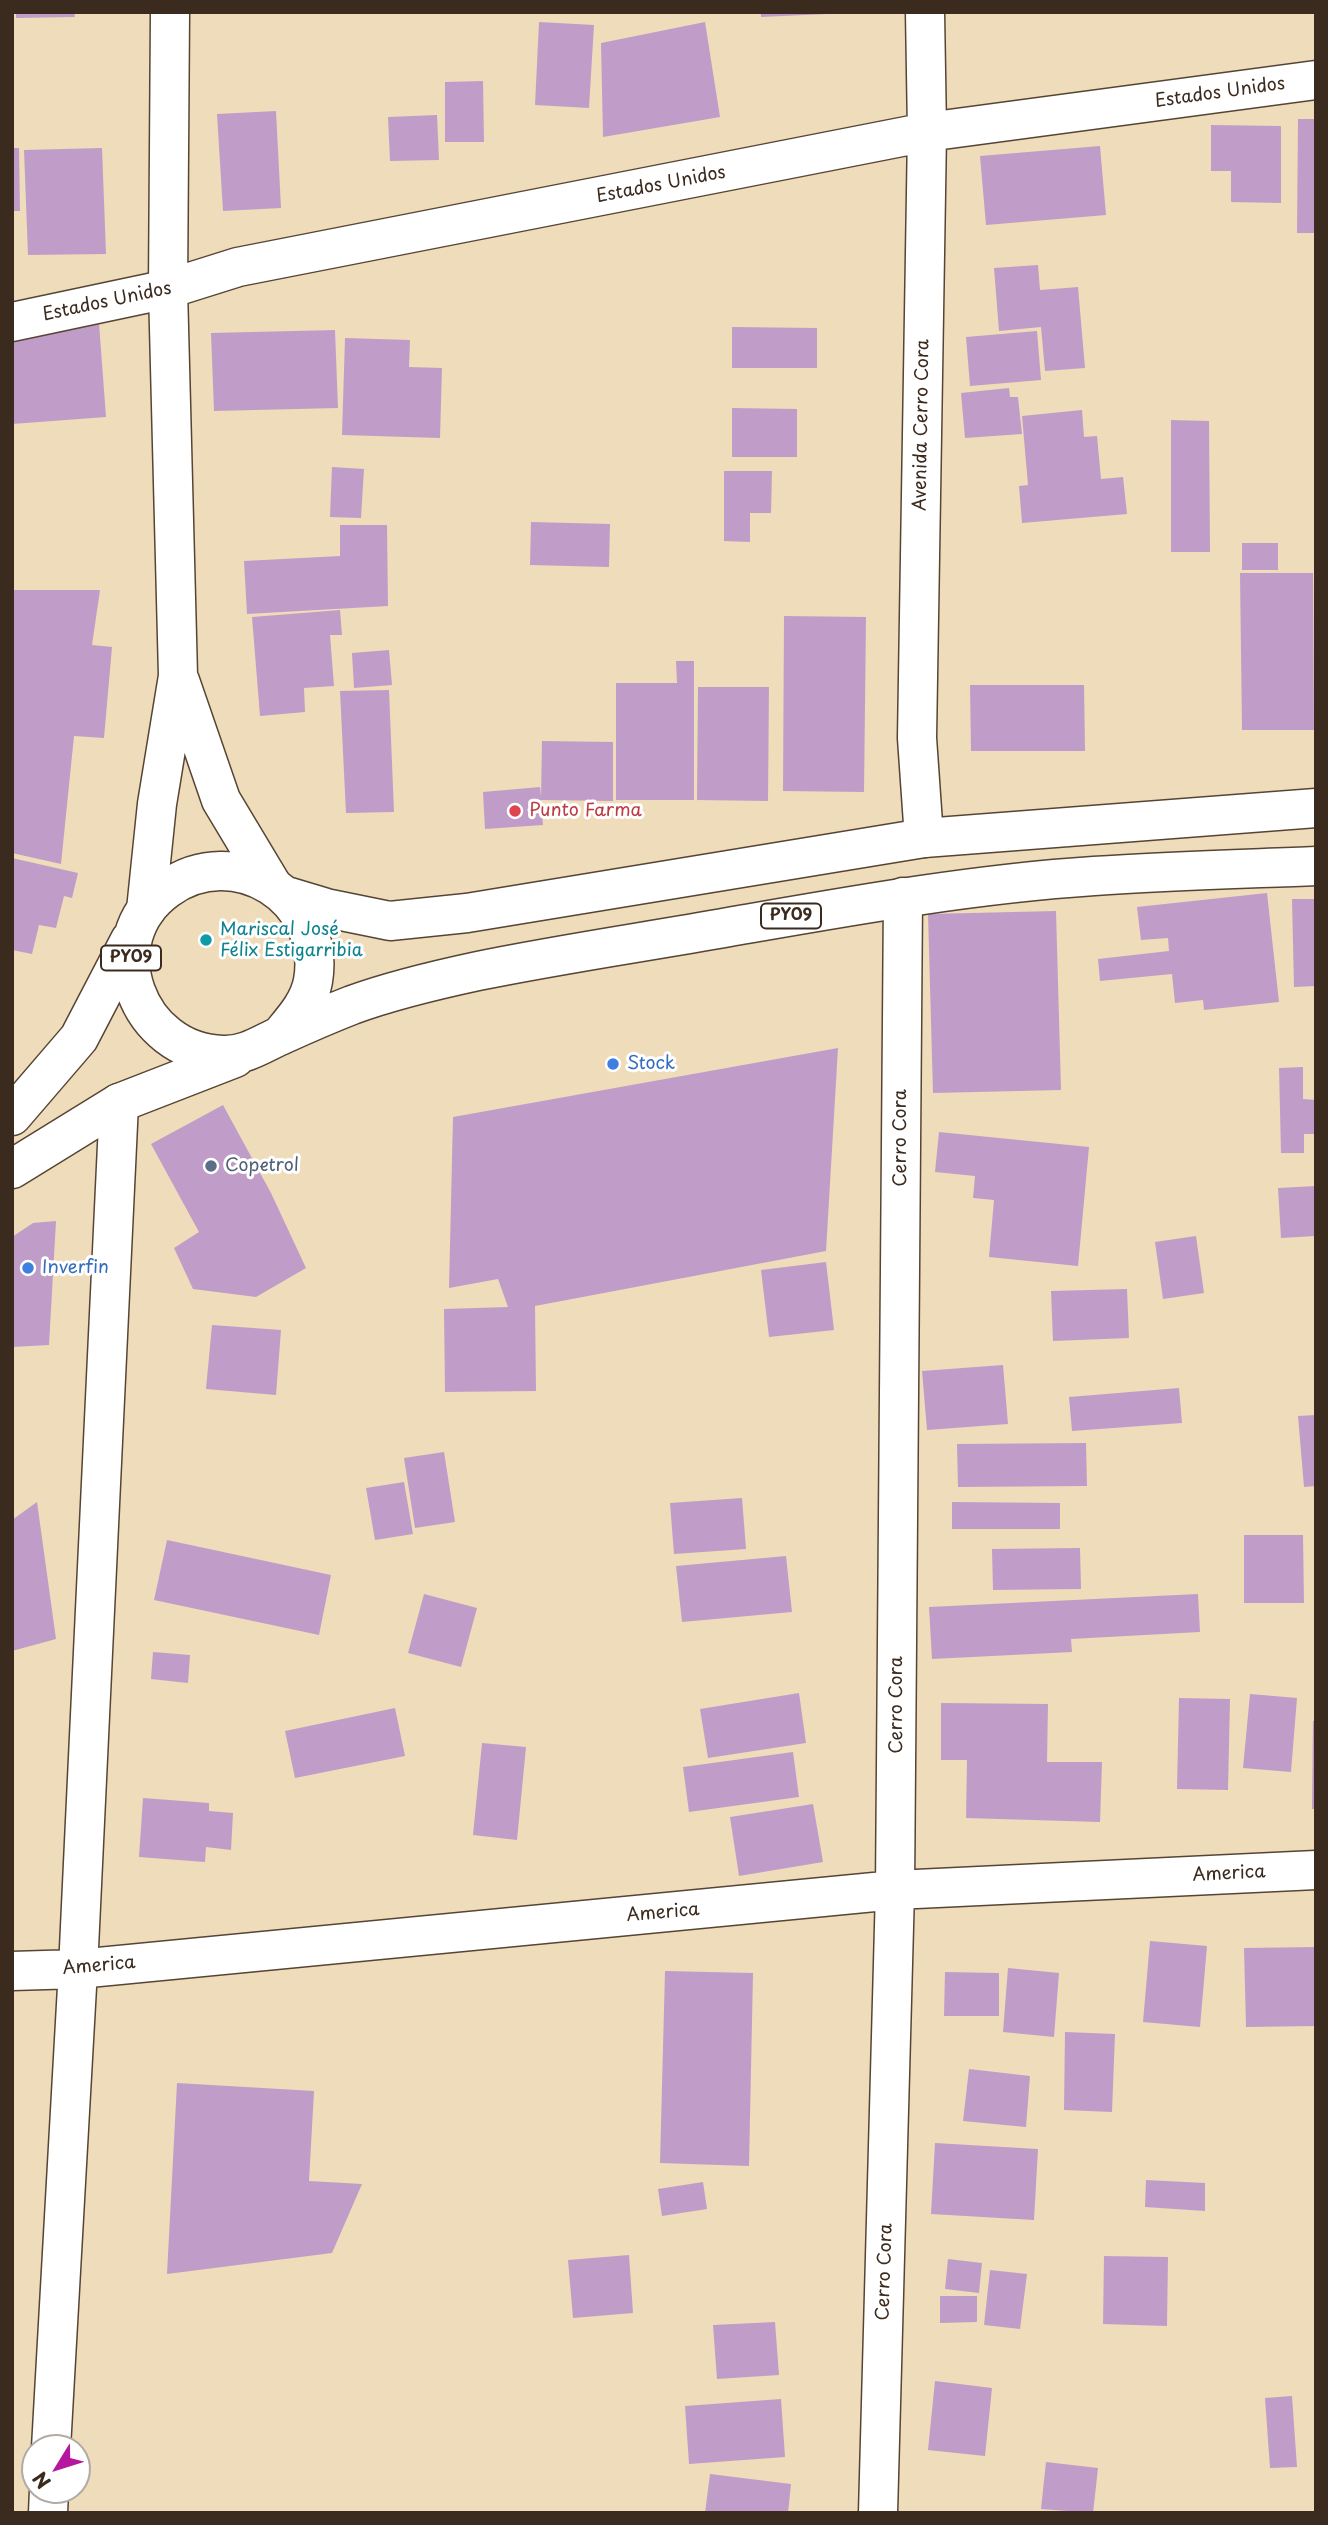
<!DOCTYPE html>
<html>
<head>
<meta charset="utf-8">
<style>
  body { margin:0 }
  #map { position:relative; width:1328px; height:2525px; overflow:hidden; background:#efdcba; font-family:"Playpen Sans",sans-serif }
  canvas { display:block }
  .frame { position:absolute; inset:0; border:14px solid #3b2a1e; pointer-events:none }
  .north { position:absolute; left:21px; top:2434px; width:70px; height:70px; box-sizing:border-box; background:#fff; border:2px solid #b1aaa5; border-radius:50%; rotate:232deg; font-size:19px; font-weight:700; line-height:28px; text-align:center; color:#3b2a1e }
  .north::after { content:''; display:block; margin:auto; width:24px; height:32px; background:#b5179e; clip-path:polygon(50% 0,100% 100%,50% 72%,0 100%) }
</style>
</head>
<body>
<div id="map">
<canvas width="1328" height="2525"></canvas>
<div class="frame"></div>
<div class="north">N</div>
</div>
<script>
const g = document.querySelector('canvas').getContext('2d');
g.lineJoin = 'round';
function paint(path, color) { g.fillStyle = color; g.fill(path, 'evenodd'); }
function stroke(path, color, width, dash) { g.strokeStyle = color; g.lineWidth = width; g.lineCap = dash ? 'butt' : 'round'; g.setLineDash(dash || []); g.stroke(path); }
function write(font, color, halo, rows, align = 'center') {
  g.font = font + ' "Playpen Sans",sans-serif'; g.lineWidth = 6; g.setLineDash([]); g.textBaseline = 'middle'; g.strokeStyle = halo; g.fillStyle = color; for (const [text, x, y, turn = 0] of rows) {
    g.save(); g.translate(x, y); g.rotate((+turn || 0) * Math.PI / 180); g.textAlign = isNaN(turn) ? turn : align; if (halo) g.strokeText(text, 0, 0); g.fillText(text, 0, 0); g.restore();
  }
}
const building = new Path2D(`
  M16,12h58l1,5 -59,1z
  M761,12h66v2l-66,3z
  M539,22l55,3 -5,83 -54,-3z
  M705,22l15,95 -117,20 -2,-94z
  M483,81l1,61h-39v-60z
  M276,111l5,97 -58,3 -6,-97z
  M437,115l2,45 -49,1 -2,-44z
  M1298,119h18v114h-19z
  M1211,125l70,1v77l-50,-1v-31h-20z
  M1100,146l6,69 -120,10 -6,-69z
  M12,148h7l1,63h-8z
  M102,148l4,106 -78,1 -4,-105z
  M1038,265l2,25 38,-3 7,81 -40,3 -4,-44 -42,4 -5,-63z
  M99,323l7,94 -94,7v-94z
  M732,327l85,1v40h-85z
  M335,330l3,78 -124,3 -3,-78z
  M1037,331l4,49 -71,6 -4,-49z
  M345,338l65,2 -1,27 33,1 -2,70 -98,-3z
  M1009,388l1,9h8l4,37 -57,4 -4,-45z
  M732,408l65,1v48h-65z
  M1082,410l2,27 13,-1 4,43 22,-2 4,37 -105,9 -3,-37 9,-1 -6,-69z
  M1171,420l38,1 1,131h-39z
  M332,467l32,2 -3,49 -31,-1z
  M724,471h48l-1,42h-21v29l-26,-1z
  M531,522l79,2 -1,43 -79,-2z
  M340,525h47l1,81 -141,8 -3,-53 96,-5z
  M1242,543h36v27h-36z
  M1240,573h73l1,157h-72z
  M12,590h88l-8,55 20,2 -8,91 -30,-2 -13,128 -49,-11z
  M340,610l2,25h-12l4,51 -30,2 1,24 -45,4 -8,-99z
  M784,616l82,1 -2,175 -81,-1z
  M389,650l3,35 -38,3 -2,-35z
  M676,661h18v139h-78v-117h61z
  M970,685h114l1,66h-114z
  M698,687h71l-1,114 -71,-1z
  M389,690l5,122 -48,1 -6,-122z
  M542,741l71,1v59l-72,-1 2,25 -58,4 -2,-37 57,-5 1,10z
  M12,858l66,15 -6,25 -8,-2 -8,32 -17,-3 -7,29 -20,-4z
  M1267,893l12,109 -75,8 -1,-10 -28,3 -3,-29 -72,7 -2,-22 71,-8 -1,-13 -27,2 -4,-33z
  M1292,899h24v87l-22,1z
  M1056,911l5,179 -128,3 -5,-179z
  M838,1048l-12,203 -291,55 1,85 -91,1 -1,-83 64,-2 -10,-28 -49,9 4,-171z
  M1303,1067v32l13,1v34h-12v19h-23l-2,-85z
  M223,1105l48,88 35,75 -50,29 -63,-8 -19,-41 25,-16 -48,-88z
  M939,1132l150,15 -11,119 -89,-9 5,-57 -21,-2 2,-22 -40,-4z
  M1316,1186v50l-35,2 -3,-50z
  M56,1221l-7,124 -37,2v-110l21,-14z
  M1196,1236l8,57 -41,6 -8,-57z
  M826,1262l8,68 -65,7 -8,-67z
  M1127,1289l2,49 -76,3 -2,-50z
  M212,1325l69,5 -5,65 -70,-6z
  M1003,1365l5,59 -81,6 -5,-59z
  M1179,1388l3,35 -110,8 -3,-34z
  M1316,1415v71l-12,1 -6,-71z
  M1086,1443l1,43 -129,1 -1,-43z
  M444,1452l11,70 -40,6 -11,-70z
  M404,1482l9,52 -38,6 -9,-52z
  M742,1498l4,51 -72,5 -4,-51z
  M37,1502l19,137 -44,12v-131z
  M952,1502l108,1v26h-108z
  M1244,1535h59l1,68h-60z
  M167,1540l164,35 -12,60 -165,-35z
  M1080,1548l1,41 -88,1 -1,-41z
  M786,1556l6,56 -110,10 -6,-56z
  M424,1594l53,14 -16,59 -53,-14z
  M1198,1594l2,38 -129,7 1,13 -140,7 -3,-52z
  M153,1652l37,3 -2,28 -37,-4z
  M799,1693l7,50 -98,15 -8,-49z
  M1250,1694l47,4 -6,74 -48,-4z
  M1179,1698l51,1 -2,91 -51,-1z
  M941,1703l107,1 -1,58h55l-2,60 -134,-4 1,-58h-26z
  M395,1708l10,48 -110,22 -10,-47z
  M1313,1721h3v88h-4z
  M482,1743l44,4 -9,93 -44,-5z
  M793,1752l6,45 -110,15 -6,-45z
  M143,1798l66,5v8l24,2 -2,37 -25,-3 -1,15 -66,-5z
  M813,1804l10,58 -84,14 -9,-59z
  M1150,1941l57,5 -7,81 -57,-5z
  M1316,1947v79l-70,1 -2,-79z
  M1008,1968l51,5 -5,64 -51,-5z
  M665,1971l88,2 -4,193 -89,-3z
  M945,1972l54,1v43h-55z
  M1065,2032l50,2 -3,78 -48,-2z
  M969,2069l61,7 -4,51 -63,-6z
  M177,2083l137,8 -5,90 53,3 -30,69 -165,21z
  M935,2143l103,6 -4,71 -103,-6z
  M1146,2180l59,3v28l-60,-4z
  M703,2182l4,27 -45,7 -4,-27z
  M629,2255l4,58 -60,5 -5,-58z
  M1104,2256l64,1 -1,69 -64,-2z
  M948,2259l34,4 -3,30 -34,-4z
  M990,2270l37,4 -7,55 -36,-4z
  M940,2296h37v26l-37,1z
  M775,2322l4,53 -62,4 -4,-54z
  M935,2381l57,7 -7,68 -57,-6z
  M1292,2396l5,71 -27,1 -5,-70z
  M781,2399l4,58 -96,7 -4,-58z
  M1046,2462l52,6 -5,45 -52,-4z
  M710,2474l81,10 -3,29h-83z`);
const minor = new Path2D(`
  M12,322l156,-33 70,-22 689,-135 389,-52
  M180,681l41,119 51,85
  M924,838l-7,-100 10,-606 -2,-120
  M146,910l11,-106 21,-128 -10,-387 2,-277
  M12,1971l66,-2 817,-79 421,-20
  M51,2448l27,-479 41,-866
  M48,2513l1,-23
  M878,2513l17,-623 8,-993`);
const trunk = new Path2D(`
  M286,896l40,12 64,13 77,-8 457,-75 392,-30
  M280,1036c14,-17 29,-33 33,-55 14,-83 -78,-141 -146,-92 -72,52 -30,164 56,166 23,1 40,-12 61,-21 22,-10 45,-20 68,-29 41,-15 84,-25 126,-34 83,-17 167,-29 251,-44 121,-21 243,-43 365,-51 74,-5 148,-7 222,-10
  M12,1116l67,-78 51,-98
  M12,1169l107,-66 116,-45`);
const markers = [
  [515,811,7,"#e0444e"],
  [206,940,7,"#0f9aa8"],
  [613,1064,7,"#3f7fe0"],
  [211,1166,7,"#5c6f8a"],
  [28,1268,7,"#3f7fe0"]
];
const shields = [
  [791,916,60],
  [131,958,60]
];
const shieldNames = [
  ["PY09",791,916],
  ["PY09",131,958]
];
const streetNames = [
  ["Estados Unidos",1220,93,-8],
  ["Estados Unidos",661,185,-11],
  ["Estados Unidos",107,302,-12],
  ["Avenida Cerro Cora",922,425,-89],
  ["Cerro Cora",901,1138,-90],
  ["Cerro Cora",897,1705,-90],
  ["America",1229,1874,-3],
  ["America",663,1913,-5],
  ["America",99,1966,-5],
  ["Cerro Cora",885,2272,-88]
];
const healthNames = [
  ["Punto Farma",529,811]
];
const cultureNames = [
  ["Mariscal José",220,930],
  ["Félix Estigarribia",220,951]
];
const shopNames = [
  ["Stock",627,1064],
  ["Inverfin",42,1268]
];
const serviceNames = [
  ["Copetrol",225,1166]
];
paint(building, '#c09dc8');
stroke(minor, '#564535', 41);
stroke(trunk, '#564535', 41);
stroke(minor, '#fff', 38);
stroke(trunk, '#fff', 38);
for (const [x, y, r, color] of markers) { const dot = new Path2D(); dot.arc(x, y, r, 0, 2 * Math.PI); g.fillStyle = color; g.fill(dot); stroke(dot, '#fff', 2.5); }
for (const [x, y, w] of shields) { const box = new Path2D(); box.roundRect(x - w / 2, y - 12.5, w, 25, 5); g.fillStyle = '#fff'; g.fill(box); stroke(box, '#3b2a1e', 2); }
write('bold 16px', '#3b2a1e', null, shieldNames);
write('18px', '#3b2a1e', '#fff', streetNames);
write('18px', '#be3a42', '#fff', healthNames, 'left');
write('18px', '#0d838f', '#fff', cultureNames, 'left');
write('18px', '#366cbe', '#fff', shopNames, 'left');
write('18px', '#4e5e75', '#fff', serviceNames, 'left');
</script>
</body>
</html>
